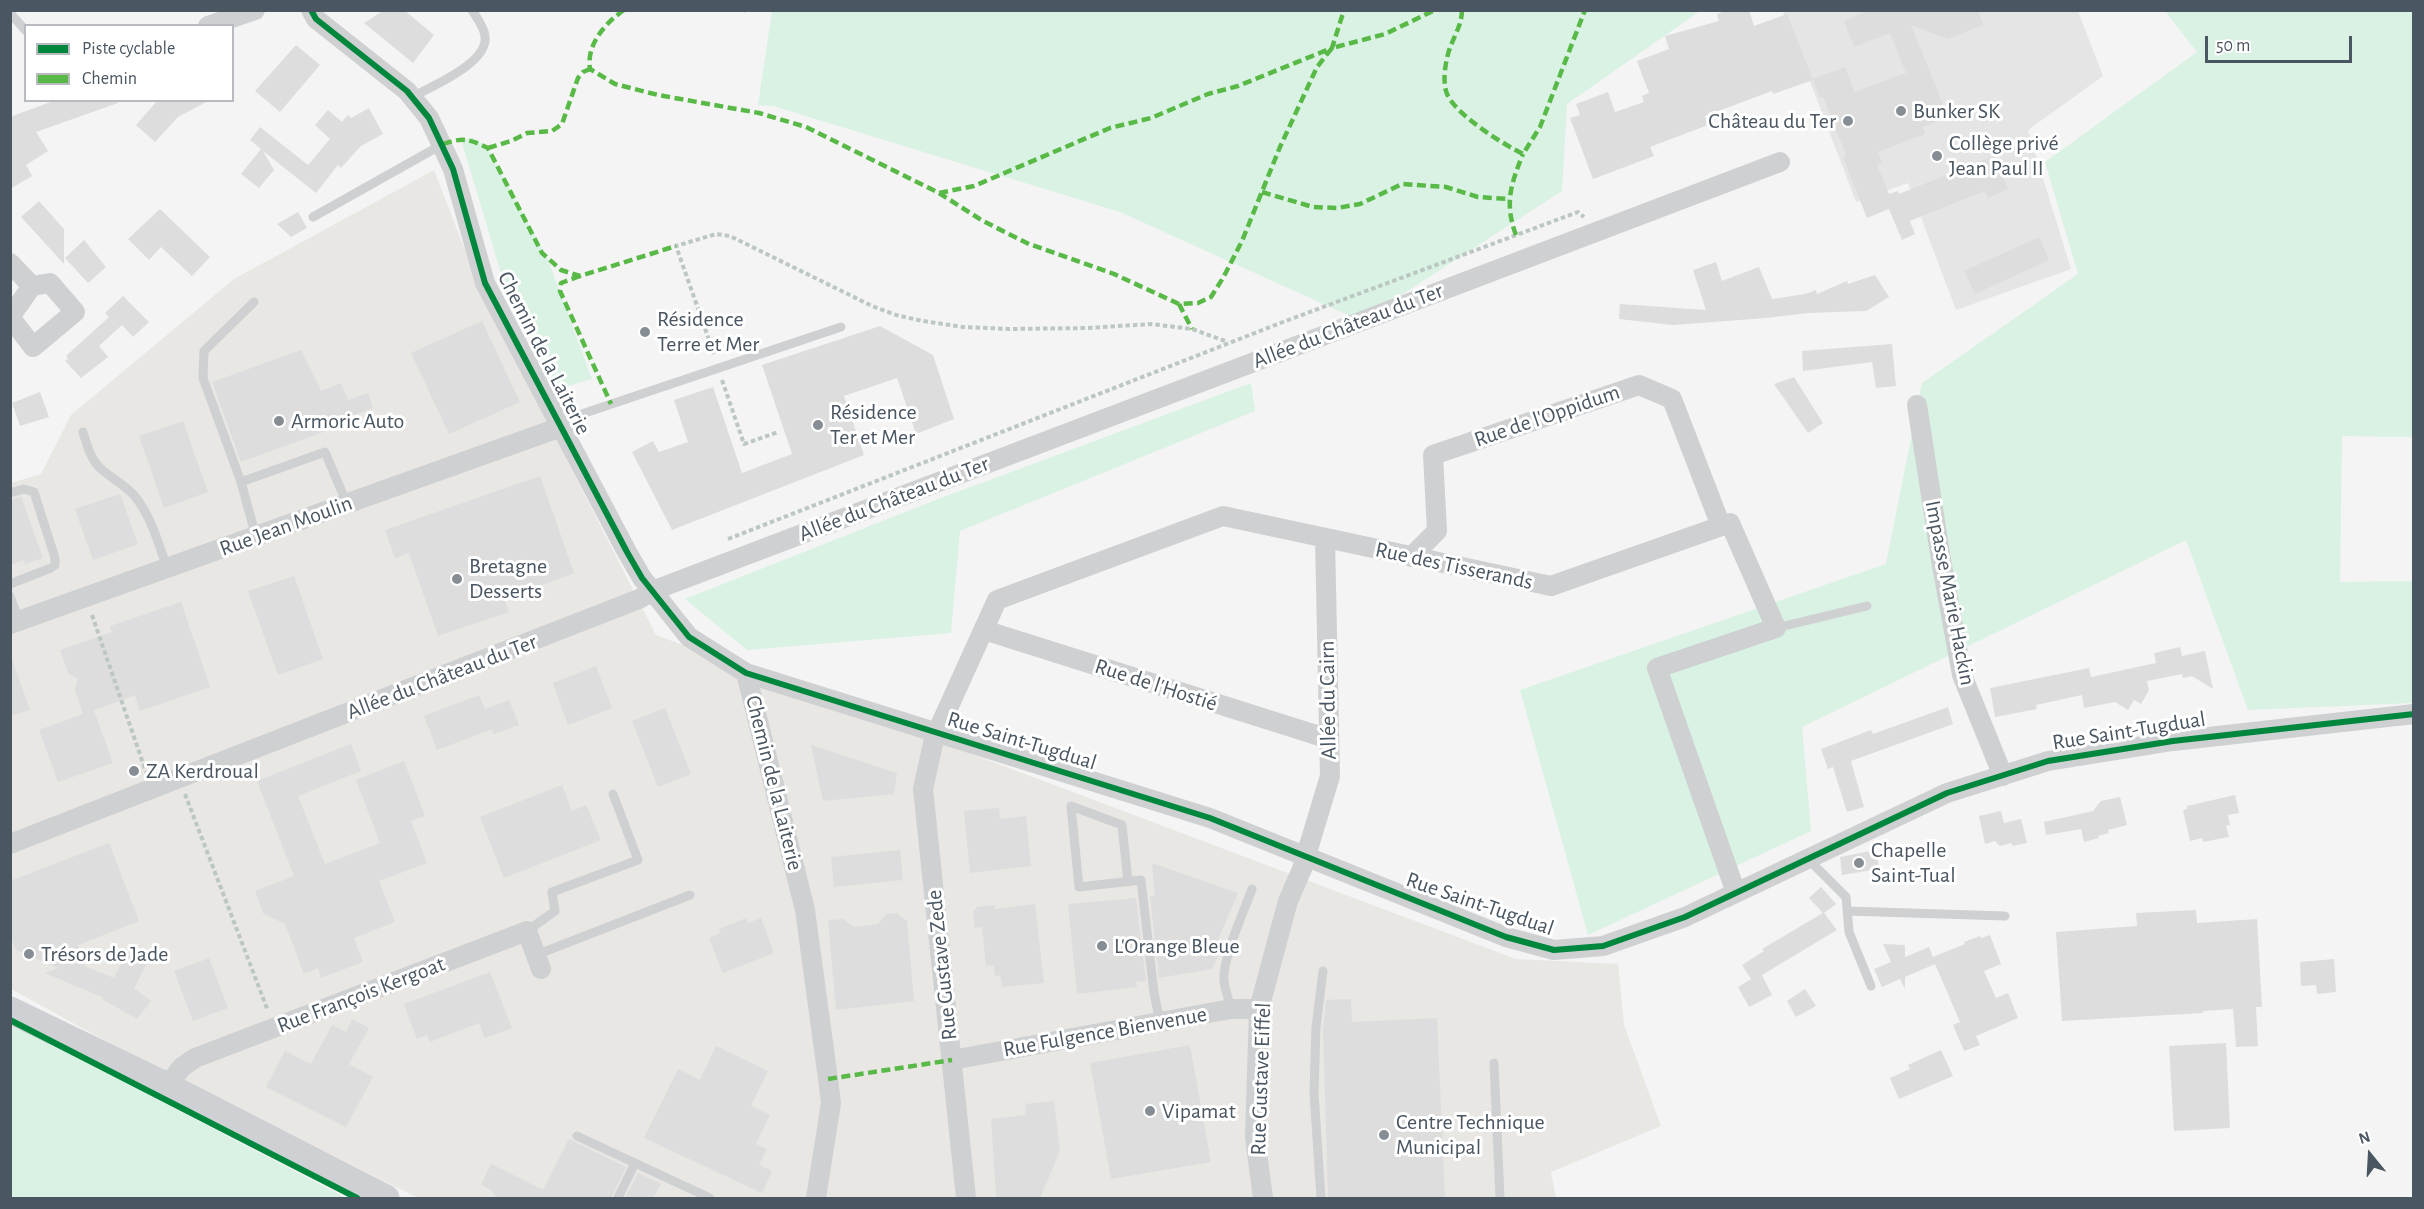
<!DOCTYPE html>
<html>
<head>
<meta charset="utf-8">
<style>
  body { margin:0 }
  #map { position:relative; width:2424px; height:1209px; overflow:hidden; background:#f4f4f4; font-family:"Alegreya Sans",sans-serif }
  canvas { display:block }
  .frame { position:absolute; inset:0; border:12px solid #4a5661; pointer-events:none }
  .legend { position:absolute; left:24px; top:24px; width:210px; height:78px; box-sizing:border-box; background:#fff; border:2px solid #b7bbc0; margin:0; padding:8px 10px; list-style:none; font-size:18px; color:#4a5661 }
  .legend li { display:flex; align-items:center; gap:12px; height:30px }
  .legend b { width:30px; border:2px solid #b7bbc0 }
  .north { position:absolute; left:2340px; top:1125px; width:60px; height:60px; -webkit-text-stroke:4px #fff; paint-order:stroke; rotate:342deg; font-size:16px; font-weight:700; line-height:24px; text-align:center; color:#4a5661 }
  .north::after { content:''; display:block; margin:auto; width:21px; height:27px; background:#4a5661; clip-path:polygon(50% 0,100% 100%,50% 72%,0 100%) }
  .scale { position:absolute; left:2205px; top:36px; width:147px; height:27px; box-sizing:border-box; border:3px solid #4a5661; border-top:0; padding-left:8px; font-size:18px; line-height:21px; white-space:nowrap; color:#4a5661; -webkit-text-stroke:4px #fff; paint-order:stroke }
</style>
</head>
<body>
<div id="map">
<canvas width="2424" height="1209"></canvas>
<div class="frame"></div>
<ul class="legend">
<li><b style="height:8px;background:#00873e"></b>Piste cyclable</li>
<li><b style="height:8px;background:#58b947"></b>Chemin</li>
</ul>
<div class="north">N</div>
<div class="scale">50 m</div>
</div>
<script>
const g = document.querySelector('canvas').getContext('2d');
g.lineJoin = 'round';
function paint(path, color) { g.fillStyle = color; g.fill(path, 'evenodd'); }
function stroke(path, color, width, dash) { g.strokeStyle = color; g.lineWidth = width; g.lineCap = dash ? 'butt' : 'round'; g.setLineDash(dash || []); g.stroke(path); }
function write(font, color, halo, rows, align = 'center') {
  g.font = font + ' "Alegreya Sans",sans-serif'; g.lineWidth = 6; g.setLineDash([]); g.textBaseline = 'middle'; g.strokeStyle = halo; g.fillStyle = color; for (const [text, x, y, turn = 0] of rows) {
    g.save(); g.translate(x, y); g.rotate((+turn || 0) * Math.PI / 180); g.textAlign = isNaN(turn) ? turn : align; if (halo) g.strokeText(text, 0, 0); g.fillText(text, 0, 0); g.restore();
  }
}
const commercial = new Path2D(`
  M434,170l46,119 176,346 860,324 102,5 6,61 37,101 -110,46 5,26h-1138l-307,-154 -100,-55v-506l30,-9 30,-59 163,-136z`);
const education = new Path2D(`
  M1786,10l292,1 25,65 -75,54 43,139 -115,41 -48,-127 -52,19 -73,-191z`);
const green = new Path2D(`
  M772,11h928l-133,93 -5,87 -201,130 -241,-109 -347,-106 -15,-1z
  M2165,11h248v426l-71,-1 -2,146 73,-1v122l-165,7 -62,-170 -384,187 9,104 -223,104 -68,-245 366,-126 36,-181 156,-109 -33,-112 152,-110z
  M474,138l14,10 60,112 44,119 -35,10 -49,-92 -47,-158z
  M1251,383l4,28 -295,120 -9,102 -204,17 -62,-51 248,-98z
  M11,1023l335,175h-335z`);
const building = new Path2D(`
  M384,10h20l30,25 -21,28 -49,-40z
  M1728,10h21l5,16 33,-12 26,66 -40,14 -1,-3 -67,25 3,9 -58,22 4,9 -61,23 -23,-61 10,-3 -4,-11 32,-12 7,20 29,-10 -2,-6 7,-3 -12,-32 32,-12 -4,-13 54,-15 -2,-7z
  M1869,10h109l5,15 -36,14 -36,-14 37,92 -25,10 2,7 -47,18 4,11 -5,2 12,29 9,-3 1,3 95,-38 14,33 -20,9 -3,-7 -75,30 5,13 -13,6 -13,-31 -22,9 -24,-61 3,-2 -23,-58 -3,1 -7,-19 32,-12 9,25 52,-19 -16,-40 -36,14 -10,-26z
  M296,45l24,20 -40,47 -25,-21z
  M56,100h61l1,3 -82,29 12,19 -22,14 6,11 -22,13v-72z
  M158,100h52l-32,17 -23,25 -19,-17z
  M369,108l14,26 -22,12 -20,22 -3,-3 -22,28 -53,-42 11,19 -15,18 -18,-14 20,-25 -11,-9 10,-13 48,38 22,-26 -15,-14 13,-15 14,12 6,-7 3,3z
  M39,201l25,28v35l-43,-47z
  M160,209l50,48 -18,19 -31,-29 -12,13 -21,-21z
  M298,212l9,16 -16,9 -14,-13z
  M2039,237l10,23 -74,34 -11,-23z
  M84,240l22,27 -18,16 -23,-25z
  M1716,262l6,19 37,-14 13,32 33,-5 11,-4 1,4 30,-13 1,3 27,-9 14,22 -23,14 -58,2 -42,5 -93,7 -54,-6 1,-15 86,6 -13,-40z
  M123,296l26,26 -16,15 -11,-12 -23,21 9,11 -27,21 -16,-17 3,-2 -2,-3 43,-39 -4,-4z
  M482,321l38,81 -71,32 -38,-81z
  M880,326l53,29 21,64 -38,15 -19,-56 -53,18 20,59 -192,75 -40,-78 21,-11 6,11 29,-10 -14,-42 39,-13 29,86 50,-19 -30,-89z
  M1892,344l4,42 -20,2 -4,-26 -69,9 -1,-20z
  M301,350l20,41 20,-8 7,17 20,-7 5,15 -38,14 2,5 -96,35 -29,-80z
  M1794,377l29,46 -15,10 -34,-49z
  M40,392l9,25 -29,9 -8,-23z
  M183,421l25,71 -44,16 -25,-72z
  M540,476l34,97 -70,26 5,13 -71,24 -29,-83 -14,5 -10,-28z
  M120,494l18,50 -45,16 -18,-51z
  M21,497l22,61 -18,6 -1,-4 -14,5v-65z
  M294,576l29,83 -45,16 -30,-84z
  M181,602l29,85 -70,24 -5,-16 -51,19 10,-4 19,53 -55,19 -19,-52 44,-16 -8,-23 3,-12 -10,-6 -8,-23 52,-18 -2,-6z
  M2180,647l2,9 23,-5 8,38 -21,-13 -9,2 -1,-4 -35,7 2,9 -8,14 -7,-4 -6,10 -13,-8 -31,6 -2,-13 -46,10 1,4 -42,8 -5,-29 99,-20 2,9 65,-14 -2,-10z
  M13,662l17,48 -20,6v-53z
  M596,666l16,42 -44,17 -15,-42z
  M479,695l6,14 24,-9 10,25 -25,9 -2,-5 -55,21 -13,-34z
  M1948,707l5,17 -102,37 13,46 -17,5 -14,-45 -5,2 -7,-20 50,-19 2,4z
  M665,708l26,66 -33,13 -26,-66z
  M351,744l10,27 -63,25 27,68 55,-21 -24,-63 48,-19 21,55 -14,5 16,42 -48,18 16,41 -41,16 9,24 -42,16 -3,-10 -14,6 -19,-50 -22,-11 -8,-22 39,-15 -37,-95z
  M811,745l86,28 -3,21 -71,7z
  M562,785l10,26 14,-6 15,35 -97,38 -24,-61z
  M2235,795l4,18 -11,2 2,10 -4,1 3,11 -26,5 -1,-4 -12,3 -7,-31 4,-1v-3z
  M2120,797l7,28 -19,5 1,3 -11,3 1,2 -15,4 -3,-13 -35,6 -2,-13 49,-11 8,-10z
  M999,808l1,11 26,-3 5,50 -61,7 -6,-62z
  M2001,811l3,12 17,-4 6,24 -15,3v-3l-12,3 -5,-5 -10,3 -6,-28z
  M109,843l30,78 -61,24 8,22 28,11 12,-25 21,10 -13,25 17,13 -14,18 -35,-20 2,-1 -59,-25 13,-5 -42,-18 -6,-14v-55z
  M900,850l3,30 -69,7 -3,-30z
  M1876,850l3,19 -37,6 -2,-18z
  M1152,863l86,30 -23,54 6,2 -9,20 -53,9 -9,-82h5z
  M1821,887l15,17 -12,9 13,17 -75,45 10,20 -23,12 -11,-20 13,-8 -9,-14 22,-14 -2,-2 61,-36 -14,-15z
  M1136,898l10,83 -10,1 1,5 -60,7 -9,-90z
  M1035,904l9,79 -42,4 -2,-12 -5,1 -1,-11 -8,1 -4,-39 -7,1 -2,-16 4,-5 18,-2v4z
  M2196,910l1,13 60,-4 5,88h-6l2,39 -22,1 -3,-38 -30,2v2l-141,8 -6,-89 81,-6 -1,-13z
  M897,913l10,8 7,80 -78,9 -8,-90 15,-1 11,8 24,-3 8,-10z
  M746,918l2,5 13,-5 13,35 -51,20 -14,-35 11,-5 -1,-4z
  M1990,935l11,29 -17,7 12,27 12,-5 10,25 -42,18 4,9 -16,6 -11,-26 7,-3 -25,-58 -30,13v12l-5,-10 -18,8 -8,-18 17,-7 -8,-18 22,1v12l24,-10 4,10 32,-13 -1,-2 16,-6 1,2z
  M209,958l19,50 -35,13 -19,-50z
  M2334,959l2,33 -19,2 -1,-9 -15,1 -1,-24z
  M490,972l22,56 -27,10 -6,-15 -49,19 -3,-7 -10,4 -13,-35z
  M1805,989l11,17 -20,11 -9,-16z
  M1351,999l1,23 85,-4 8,180h-117l-5,-170 3,-28z
  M352,1019l17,9 -20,36 24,13 -27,50 -80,-40 19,-36 26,13 21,-39 14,7z
  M2226,1043l4,85 -56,3 -5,-85z
  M1190,1045l21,117 -100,17 -21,-116z
  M716,1046l52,25 -17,35 19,9 -14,29 11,5 -8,16 13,6 -10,22 -118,-55 34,-69 22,11z
  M1941,1050l12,26 -54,23 -9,-21 20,-9 -2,-4z
  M1054,1101l6,50 -20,47h-44l-5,-79 35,-4 -1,-11z
  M569,1139l57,28 -15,31h-115l-5,-8 -10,-5 10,-21 52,26z
  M638,1173l23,11 -8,14h-28z`);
const path = new Path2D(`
  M714,354l-38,-108 40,-12 14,2 142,70 24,9 27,6 40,6 47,2 78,-1 63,-4 41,5 36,13
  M722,380l22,64 34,-12
  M728,539l555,-217 295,-110 6,5
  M92,615l54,157
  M185,794l83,217`);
const lane = new Path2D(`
  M10,13l16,18
  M412,97c20,-11 77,-34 73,-61 -1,-9 -8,-18 -13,-26
  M313,217l130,-73
  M558,422l283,-95
  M83,432c3,10 6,22 12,30 9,14 31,21 42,37 15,20 22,46 30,69
  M241,482l-38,-104 1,-27 50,-49
  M10,493l14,-4 10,3 21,66v7l-4,3 -41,16
  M256,537l-15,-55 84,-30 22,52
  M10,596l9,25
  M1776,628l91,-22
  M1808,859l38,38 3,35 22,54
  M1128,882l-6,-57 -51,-19 8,81 62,-7 13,113 6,29
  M1847,911l158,5
  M527,931l28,-20 -3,-19 86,-32 -25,-66
  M536,955l154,-60
  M1231,1009c-2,-9 -6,-19 -7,-28 -2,-23 20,-69 28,-92
  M1494,1063l6,135
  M577,1136l133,62
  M618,1198l17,-35
  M1321,1198l-7,-105 2,-66 7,-56`);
const street = new Path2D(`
  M311,10l5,9 91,72 22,27 24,51 32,114 142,269 15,26 47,59 57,36 464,145 296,119 48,13 49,-4 82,-29 262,-124 101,-32 125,-20 241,-27
  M208,26l47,-16
  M10,263l22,23
  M50,283l25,29 -42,35 -23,-30 22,-31z
  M1917,405l24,155 21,115 41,101
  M1411,557l26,-26 -4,-76 206,-70 33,14 49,127
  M10,624l551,-197
  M984,630l345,109
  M746,673l59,237 23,169 3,24 -15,95
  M10,844l629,-245 13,-8 1128,-429
  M952,1060l279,-51h28
  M167,1086l15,-19 13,-9 332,-127 14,38
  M966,1198l-43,-409 11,-50 63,-139 226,-84 328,70 179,-63 46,105 -119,40 79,225
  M1263,1198l-8,-60 4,-129 29,-108 14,-32 28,-93 -5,-238`);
const secondary = new Path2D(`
  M10,1010l157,76 219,112`);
const quiet = new Path2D(`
  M624,10c-19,13 -38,35 -34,59l25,15 43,11 101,18 47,14 133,66 35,-7 136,-58 41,-10 57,-24 30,-8 94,-38 12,-38
  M744,10h1
  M1462,10c0,16 -10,29 -14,44 -3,12 -5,25 -2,37 6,22 57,53 77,63l17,-27 45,-117
  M443,144c20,-7 26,-5 45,4l54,105 19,17 19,6 96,-30
  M488,148l23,-7 16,-8 25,-2 10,-7 16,-46 5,-6 7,-3
  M1262,192l51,15 24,1 23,-4 42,-20 44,3 32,10 31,2
  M939,193l44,28 46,23 85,30 65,30 19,-1 13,-6 12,-19 19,-37 38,-94 37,-80 15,-19 53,-14 50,-24
  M1516,235c-12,-32 -5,-51 7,-81
  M580,276l-19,7 -1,8 51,113
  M1179,304l13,25
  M828,1079l124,-19`);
const cycleway = new Path2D(`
  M311,10l5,9 91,72 22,27 24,51 32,114 142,269 15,26 47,59 57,36 464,145 296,119 48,13 49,-4 82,-29 262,-124 101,-32 125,-20 241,-27
  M10,1020l347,178`);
const markers = [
  [1901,111,6,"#868d94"],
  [1848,121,6,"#868d94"],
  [1937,156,6,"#868d94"],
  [645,332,6,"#868d94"],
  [279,421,6,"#868d94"],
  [818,425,6,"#868d94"],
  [457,579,6,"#868d94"],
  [134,771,6,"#868d94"],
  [1859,863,6,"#868d94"],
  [1102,946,6,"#868d94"],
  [29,954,6,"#868d94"],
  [1150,1111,6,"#868d94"],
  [1384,1135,6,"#868d94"]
];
const poiNames = [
  ["Bunker SK",1913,111],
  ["Château du Ter",1836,121,"right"],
  ["Collège privé",1949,143],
  ["Jean Paul II",1949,168],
  ["Résidence",657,319],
  ["Terre et Mer",657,344],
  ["Résidence",830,412],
  ["Ter et Mer",830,437],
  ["Armoric Auto",291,421],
  ["Bretagne",469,566],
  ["Desserts",469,591],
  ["ZA Kerdroual",146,771],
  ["Chapelle",1871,850],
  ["Saint-Tual",1871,875],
  ["L'Orange Bleue",1114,946],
  ["Trésors de Jade",41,954],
  ["Vipamat",1162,1111],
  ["Centre Technique",1396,1122],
  ["Municipal",1396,1147]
];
const streetNames = [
  ["Allée du Château du Ter",1348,326,-21],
  ["Chemin de la Laiterie",544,353,63],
  ["Rue de l'Oppidum",1547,416,-19],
  ["Allée du Château du Ter",894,499,-21],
  ["Rue Jean Moulin",286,526,-20],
  ["Rue des Tisserands",1454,566,12],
  ["Impasse Marie Hackin",1950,593,79],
  ["Allée du Château du Ter",442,677,-21],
  ["Rue de l'Hostié",1156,685,18],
  ["Allée du Cairn",1328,700,-91],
  ["Rue Saint-Tugdual",2129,731,-9],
  ["Rue Saint-Tugdual",1022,741,17],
  ["Chemin de la Laiterie",774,783,76],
  ["Rue Saint-Tugdual",1480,904,19],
  ["Rue Gustave Zede",942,965,-96],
  ["Rue François Kergoat",361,995,-21],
  ["Rue Fulgence Bienvenue",1105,1032,-10],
  ["Rue Gustave Eiffel",1261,1079,-88]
];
paint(commercial, '#e8e7e3');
paint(education, '#e6e5e6');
paint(green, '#d9f2e3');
paint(building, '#ddddde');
stroke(path, '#bcc7c4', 4, [4.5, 3]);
stroke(lane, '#ced0d2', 9);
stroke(street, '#ced0d2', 20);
stroke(secondary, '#ced0d4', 27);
stroke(quiet, '#58b947', 4.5, [9, 4.5]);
stroke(cycleway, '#00873e', 6);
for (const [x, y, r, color] of markers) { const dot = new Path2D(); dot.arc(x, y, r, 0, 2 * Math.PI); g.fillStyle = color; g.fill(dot); stroke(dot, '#fff', 2); }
write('22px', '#4a5661', '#fff', poiNames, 'left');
write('22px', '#4a5661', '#fff', streetNames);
</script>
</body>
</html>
